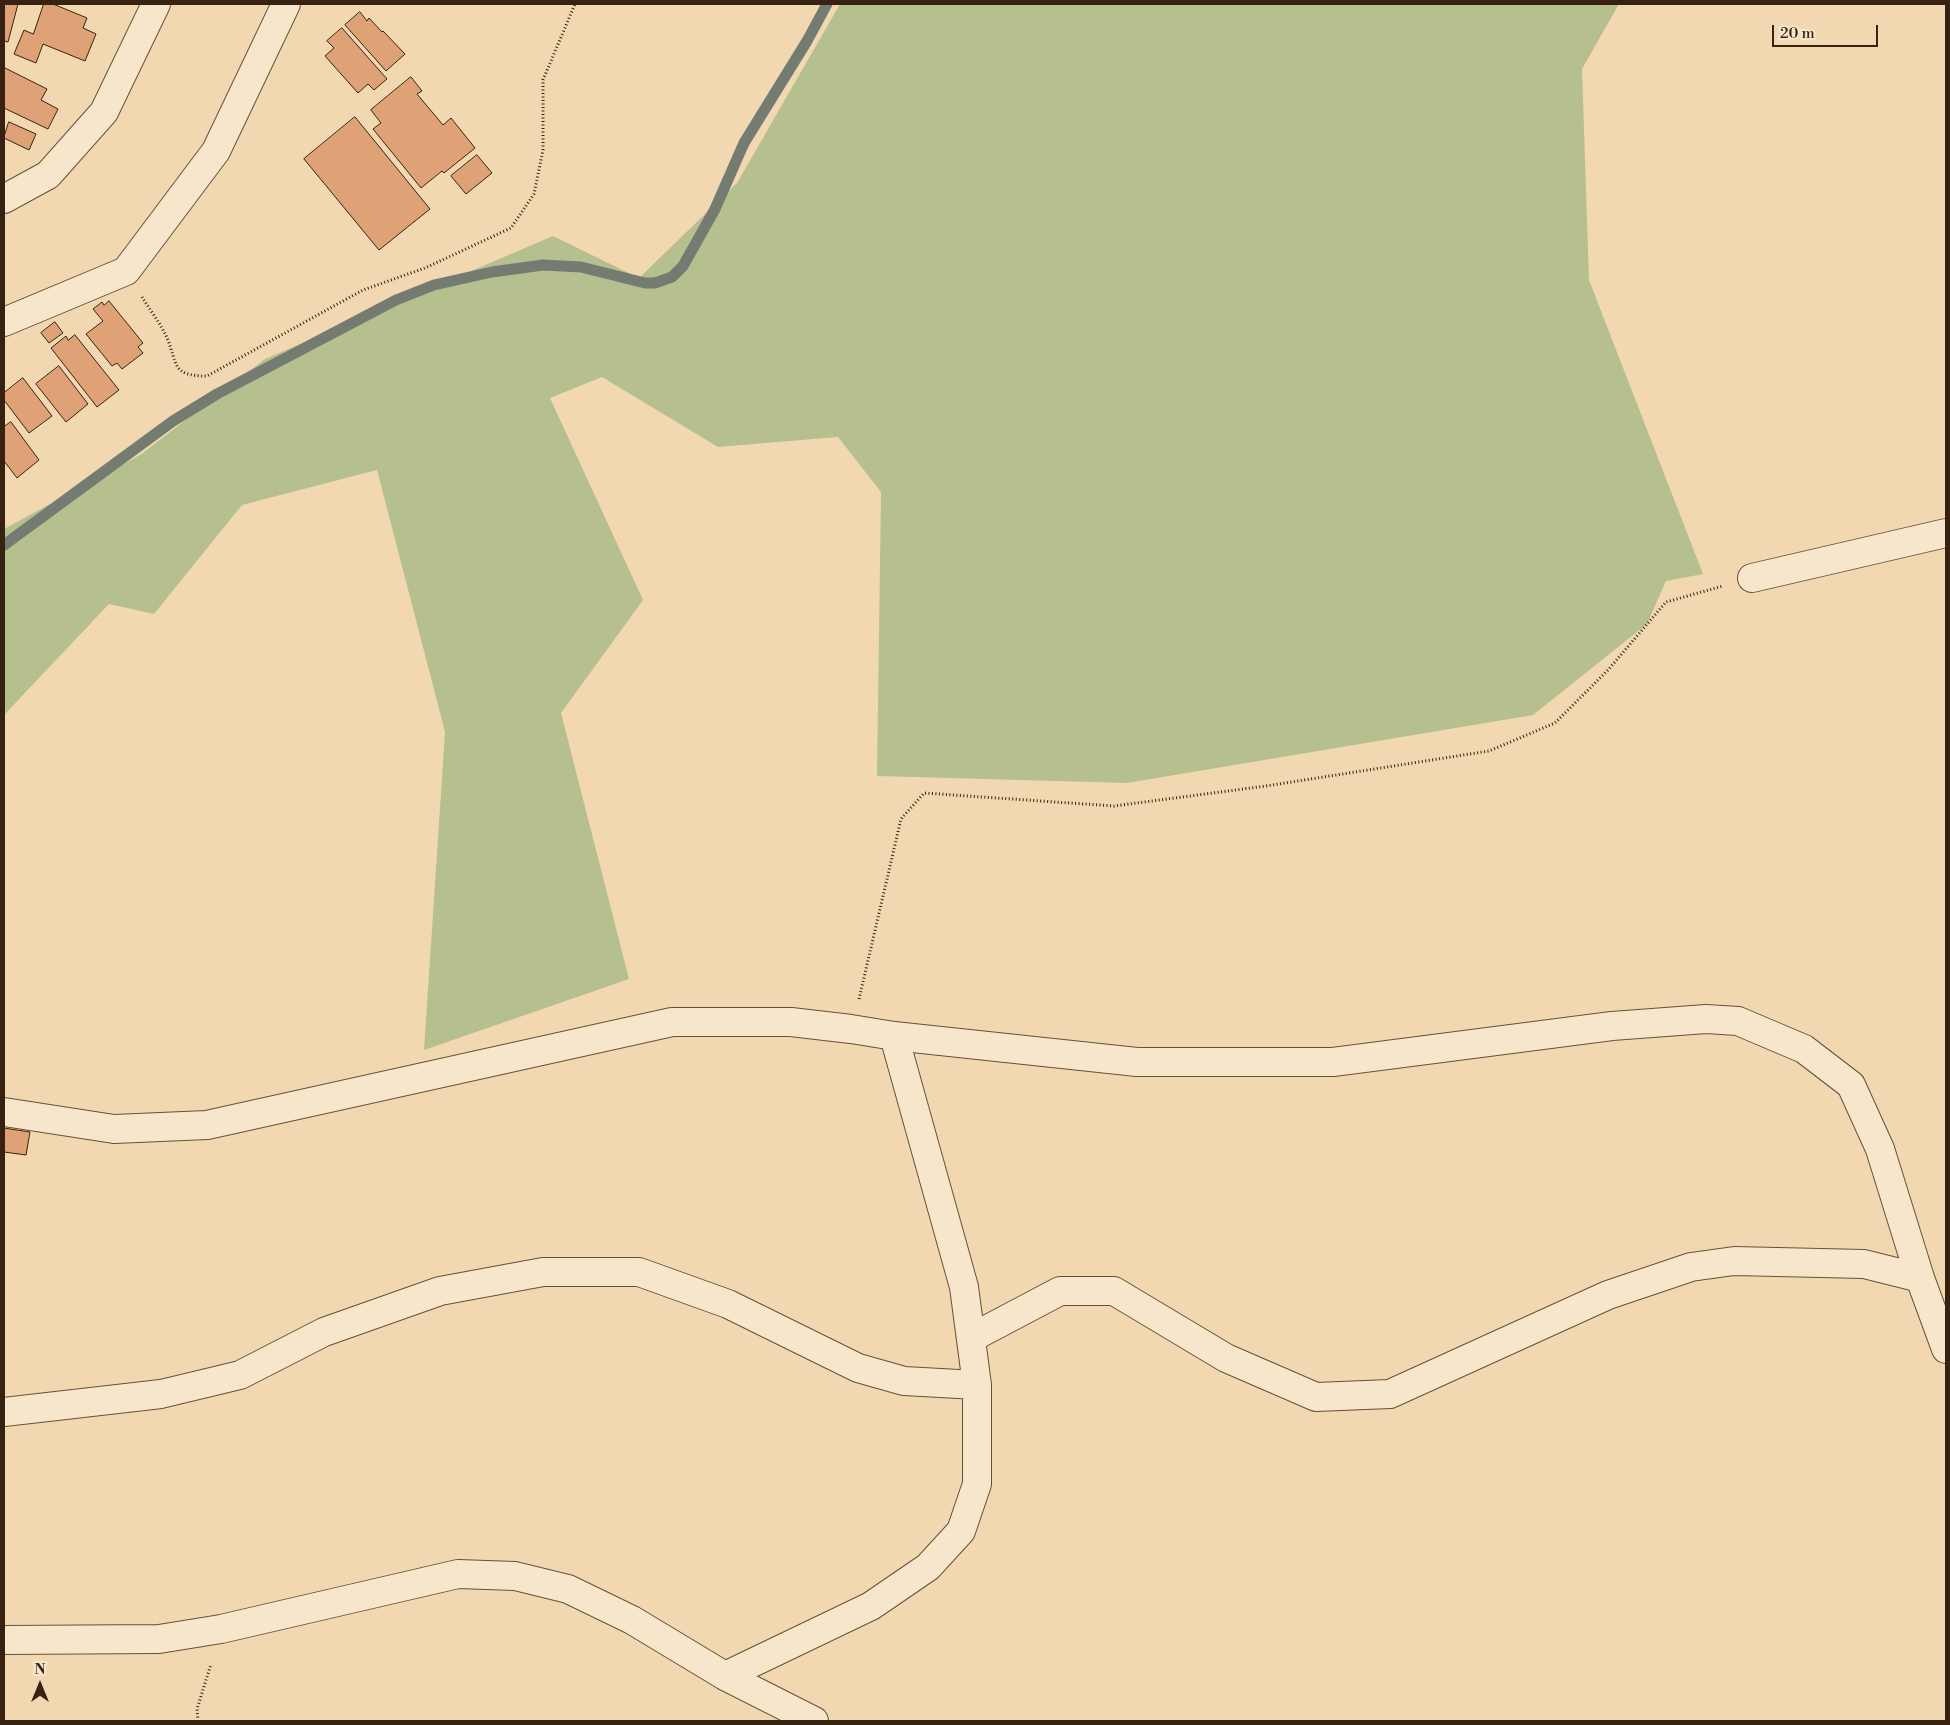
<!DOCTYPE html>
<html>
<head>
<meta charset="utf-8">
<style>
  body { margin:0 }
  #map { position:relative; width:1950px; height:1725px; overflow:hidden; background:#f2d8b1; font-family:"Libre Bodoni",serif }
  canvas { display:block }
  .frame { position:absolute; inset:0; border:5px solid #372211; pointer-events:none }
  .north { position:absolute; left:15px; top:1660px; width:50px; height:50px; -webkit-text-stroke:4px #f7e6cc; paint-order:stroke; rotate:0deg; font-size:14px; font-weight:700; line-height:20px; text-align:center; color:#372211 }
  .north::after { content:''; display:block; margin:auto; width:18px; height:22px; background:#372211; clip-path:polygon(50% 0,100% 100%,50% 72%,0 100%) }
  .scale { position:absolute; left:1772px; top:25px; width:106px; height:22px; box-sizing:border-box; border:2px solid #372211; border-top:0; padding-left:6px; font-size:15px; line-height:18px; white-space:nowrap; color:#372211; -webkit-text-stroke:4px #f7e6cc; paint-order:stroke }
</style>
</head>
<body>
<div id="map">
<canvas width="1950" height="1725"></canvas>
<div class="frame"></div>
<div class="north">N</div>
<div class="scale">20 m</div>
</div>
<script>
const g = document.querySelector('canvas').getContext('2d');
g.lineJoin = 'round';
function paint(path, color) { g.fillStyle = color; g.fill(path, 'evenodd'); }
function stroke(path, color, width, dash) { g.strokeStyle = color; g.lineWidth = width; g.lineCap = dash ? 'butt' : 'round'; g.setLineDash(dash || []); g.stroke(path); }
const green = new Path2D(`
  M840,4h779l-37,65 7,211 114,294 -37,7 -19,43 -114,91 -406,68 -250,-7 4,-284 -43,-55 -120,10 -116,-70 -52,21 93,202 -82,113 68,266 -205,71 21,-318 -68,-262 -135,35 -88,109 -45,-10 -105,111v-186l136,-74 125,-96 288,-123 86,42 98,-95z`);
const stream = new Path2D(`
  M4,545l169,-124 44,-27 179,-94 38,-15 58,-13 51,-7 38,2 64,16h10l17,-6 11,-11 32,-57 29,-66 63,-102 20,-37`);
const building = new Path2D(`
  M4,4h14l-10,38 -4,-1z
  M44,4h9l34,14 -4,10 13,6 -11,27 -42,-17 -7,19 -22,-9 10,-24 9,4z
  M360,12l7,9 2,-3 13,14 1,-1 22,23 -19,17 -41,-46z
  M342,28l45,51 -13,11 -6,-6 -10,9 -33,-37 9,-8 -7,-7z
  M5,68l42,21 -6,11 17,9 -10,20 -44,-21v-36z
  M411,77l11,14 -5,3 26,31 8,-7 24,30 -31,25 -2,-2 -21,17 -48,-59 8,-6 -10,-13z
  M355,117l75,92 -51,41 -75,-91z
  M9,122l27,12 -7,16 -25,-12z
  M477,155l15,18 -26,21 -15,-18z
  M109,301l34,42 -5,4 5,6 -21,16 -5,-6 -5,3 -26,-32 17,-13 -10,-12 9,-7 2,3z
  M55,322l8,11 -14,10 -8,-10z
  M75,335l44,55 -22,17 -46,-59 15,-12 2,4z
  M59,366l29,38 -22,18 -30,-38z
  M23,378l29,38 -23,17 -25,-33v-7z
  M11,422l28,38 -22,18 -13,-17v-34z
  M4,1128l26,4 -4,23 -22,-3z`);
const path = new Path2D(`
  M142,297c8,13 19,27 25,41 11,26 4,38 40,38l156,-86 62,-22 86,-40 23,-34 9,-44v-70l32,-76
  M859,999l42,-180 23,-26 190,13 152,-20 223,-35 66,-28 53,-53 58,-68 57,-16
  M198,1721l-1,-12 14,-45`);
const street = new Path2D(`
  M4,199l44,-24 56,-63 52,-108
  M4,322l122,-51 90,-120 70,-147
  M1752,578l194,-45
  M4,1112l110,17 93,-4 465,-103h119l60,7 43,7 243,26h196l279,-36 94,-7 32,2 66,28 47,36 29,64 40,129 26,71
  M971,1338l89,-47h54l112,67 90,39 74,-3 218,-99 83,-28 43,-6 130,3 56,14
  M4,1412l157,-18 79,-19 84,-43 116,-41 103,-19h96l89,32 130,64 46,13 73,4
  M4,1640l155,-1 62,-10 237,-55 57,2 53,13 64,31 93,56 89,45
  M725,1676l146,-70 57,-39 33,-36 16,-47v-99l-13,-98 -70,-251`);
paint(green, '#b6c08f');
stroke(stream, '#747c72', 11);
paint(building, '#dfa276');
stroke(building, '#372211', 1);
stroke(street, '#665039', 30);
stroke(path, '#372211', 3, [1, 2.5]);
stroke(street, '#f7e6cc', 28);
</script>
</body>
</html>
